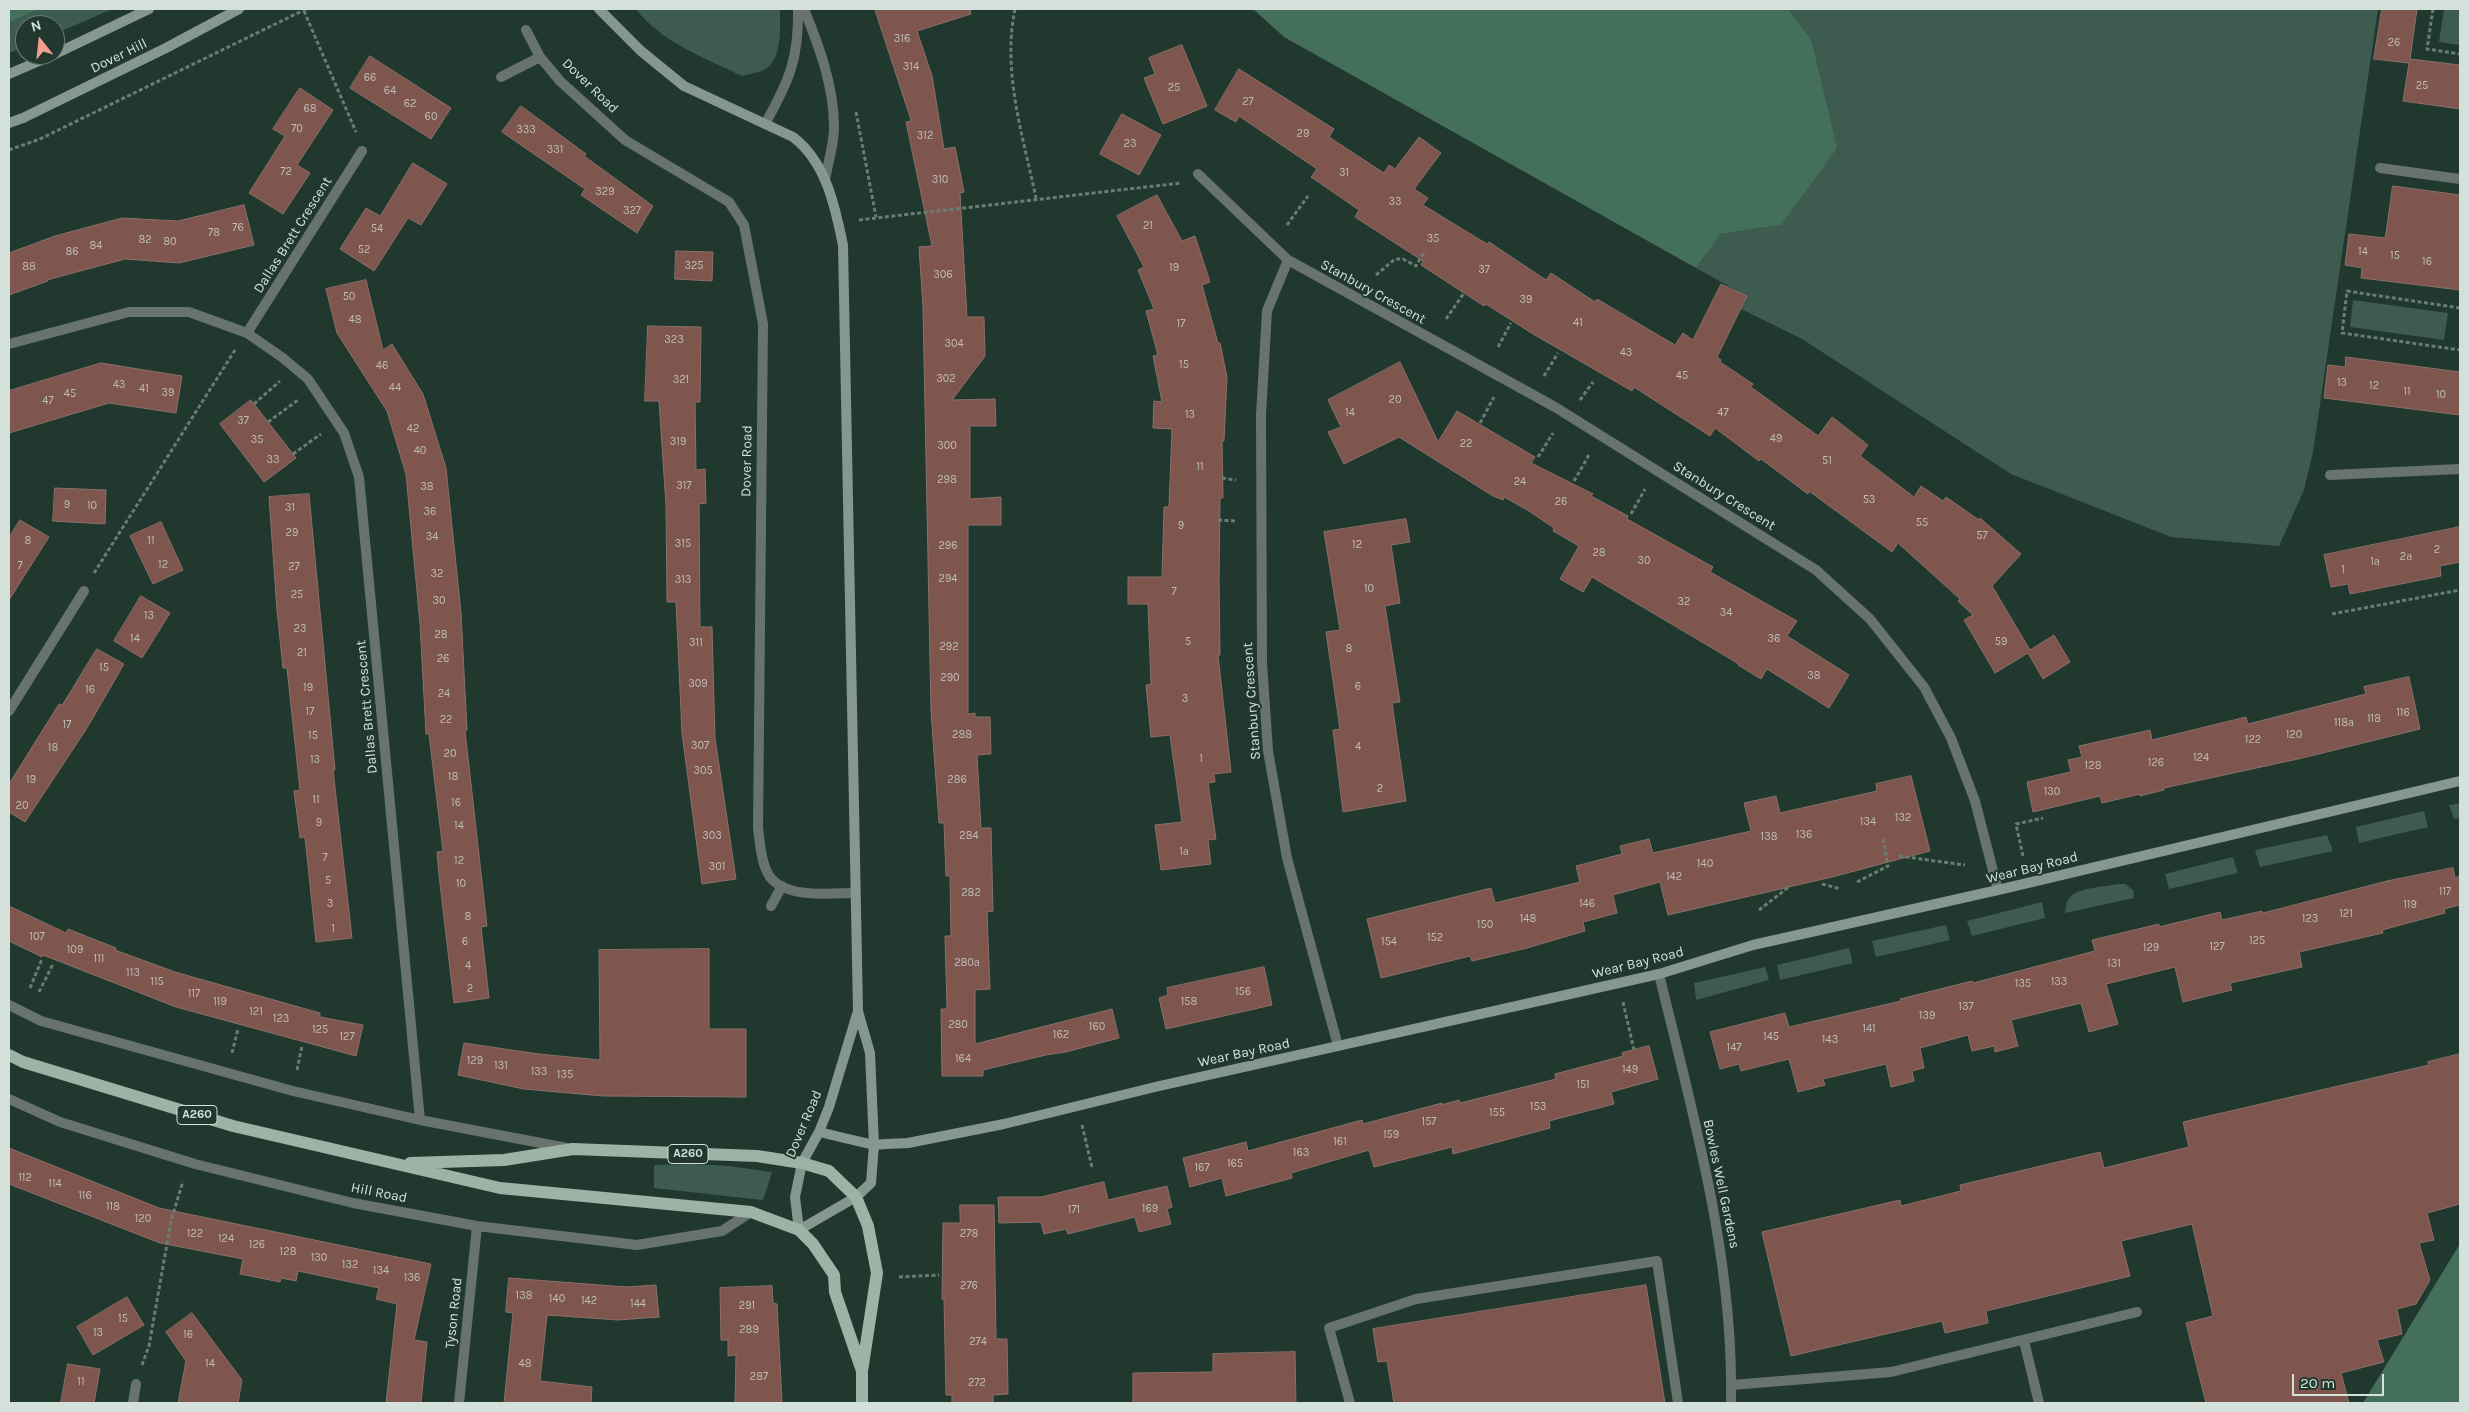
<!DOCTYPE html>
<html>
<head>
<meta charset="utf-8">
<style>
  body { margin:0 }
  #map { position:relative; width:2469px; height:1412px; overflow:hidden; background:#21382e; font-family:Karla,sans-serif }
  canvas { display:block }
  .frame { position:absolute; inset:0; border:10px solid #d3e1da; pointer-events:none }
  .north { position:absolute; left:15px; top:15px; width:50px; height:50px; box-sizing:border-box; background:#21382e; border:1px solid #687c73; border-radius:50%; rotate:344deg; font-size:14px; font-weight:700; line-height:20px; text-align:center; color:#d3e1da }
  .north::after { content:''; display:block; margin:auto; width:18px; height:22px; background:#f59d8e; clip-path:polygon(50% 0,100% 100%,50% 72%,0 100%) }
  .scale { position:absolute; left:2292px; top:1374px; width:92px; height:22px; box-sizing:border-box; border:2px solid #d3e1da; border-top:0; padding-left:6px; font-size:15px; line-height:18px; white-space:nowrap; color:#d3e1da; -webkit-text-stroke:4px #21382e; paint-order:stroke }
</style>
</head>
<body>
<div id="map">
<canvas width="2469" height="1412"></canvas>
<div class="frame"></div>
<div class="north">N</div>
<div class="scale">20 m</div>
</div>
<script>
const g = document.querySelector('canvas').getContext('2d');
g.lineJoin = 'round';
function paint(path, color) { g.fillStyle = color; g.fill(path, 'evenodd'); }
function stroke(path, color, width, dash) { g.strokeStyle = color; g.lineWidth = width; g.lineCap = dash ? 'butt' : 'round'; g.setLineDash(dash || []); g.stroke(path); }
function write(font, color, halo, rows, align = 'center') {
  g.font = font + ' Karla,sans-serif'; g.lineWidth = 4; g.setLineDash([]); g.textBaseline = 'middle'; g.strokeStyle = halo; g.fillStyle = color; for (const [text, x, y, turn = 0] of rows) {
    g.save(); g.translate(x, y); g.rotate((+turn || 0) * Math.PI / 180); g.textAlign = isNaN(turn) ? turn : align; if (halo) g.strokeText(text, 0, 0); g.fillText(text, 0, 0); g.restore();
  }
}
const green = new Path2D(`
  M39,9h73l-57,25v-9h-30v22l-16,6v-30z
  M636,9h144c0,19 3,53 -18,62 -6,2 -13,3 -20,5 -37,-18 -80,-33 -106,-67z
  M1788,9h590l-65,443 -9,38 -25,56 -108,-9 -160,-63 -209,-135 -61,-30 5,-13 -50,-28 25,-34 60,-9 30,-186z
  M2444,9h16v36l-21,-3z
  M2353,300l95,13 -4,27 -94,-13z
  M2460,803v15l-6,1 -5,-14z
  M2424,811l4,16 -69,16 -3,-16z
  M2327,835l6,16 -73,16 -5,-17z
  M2233,857l5,16 -69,16 -4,-15z
  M2118,884h7l8,6 1,8 -69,15c1,-6 1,-12 5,-16 10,-10 35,-10 48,-13z
  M2042,902l3,16 -73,18 -5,-15z
  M1946,925l4,15 -74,17 -4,-16z
  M1849,948l4,15 -73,17 -3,-15z
  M1765,967l4,13 -73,20 -2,-17z
  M692,1164l37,2 43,6 -8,26 -2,2 -108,-12v-23z`);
const forest = new Path2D(`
  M9,9h30l-30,14z
  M1253,9h535l23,30 26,109 -56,77 -60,9 -25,34 -412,-231z
  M2460,1245v158h-97l95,-156z`);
const building = new Path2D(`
  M875,9h95l1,5 -54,17 15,45 12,73 11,-2 9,45 -4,1 7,124h17l1,39 -33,44 43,-1 1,27h-26v73l31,-2v28h-33v189l7,-1v4h15l1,37 -14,1 4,73h10l2,83 -6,1 3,77 -15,1v54l137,-35 7,29 -53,14 -20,3 -63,15v6h-41l-1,-67h6l-2,-73h6l-1,-60h-4l-2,-53h-5l-8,-112 -8,-404 -4,-60 13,-1 -26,-124 5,-1z
  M2382,9h35l-7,50 50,6v44l-57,-8 6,-38 -35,-4z
  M1182,45l25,61 -44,18 -19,-46 11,-4 -6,-16z
  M370,56l81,52 -20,31 -81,-51z
  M1239,69l95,60 -5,8 55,36 5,-8 6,4 24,-32 22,16 -27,36 14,9 -5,7 64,39 2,-2 57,38 5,-7 44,29 2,-3 78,46 8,-12 10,7 28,-56 26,12 -30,61 4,3 -1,2 33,22 -2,3 67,49 14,-19 36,28 -8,11 54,41 7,-11 22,15 3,-4 33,23 1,-2 41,36 -29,32 38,64 24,-15 16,27 -27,17 -15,-26 -33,20 -31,-53 9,-5 -15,-14 2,-2 -62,-56 -6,9 -83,-61 -1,3 -47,-35 -2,2 -44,-33 -5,8 -76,-49 -2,4 -99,-57 -47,-30 -2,2 -63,-41 2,-4 -68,-44 4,-7 -48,-33 6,-8 -78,-53 -3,6 -21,-12z
  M300,88l33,22 -36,55 13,8 -27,41 -34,-21 36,-57 -12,-7z
  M521,106l65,48 -2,2 69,50 -16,27 -56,-38 4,-6 -83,-57z
  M1122,114l39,21 -22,40 -39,-21z
  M413,163l34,21 -26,41 -13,-7 -34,53 -34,-22 26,-41 14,8z
  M2393,186l67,9v95l-99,-12 1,-10 -17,-3 4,-31 36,4z
  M1157,195l25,46 13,-5 15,46 -8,3 16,58h2l7,34 -3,64h-2l1,57h-3l-1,82 1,75h-2l13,117 -17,2 1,8 -7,1 8,56 -8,1 3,24 -50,6 -6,-45 27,-3 -12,-87 -19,2 -5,-52 5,-1 -3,-80h-20v-27h34l2,-70h5l3,-78 -19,-1 1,-27 8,1 -9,-46 5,-1 -12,-44 8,-2 -16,-39 6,-3 -27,-51z
  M244,205l10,40 -75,18 -54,-4 -78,21 1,1 -39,14v-42l46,-17 67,-18 56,3z
  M676,251l37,1 -1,29 -37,-2z
  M366,280l17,70 9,-6 31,50 23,74 15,145 6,117 -2,1 22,195 -6,1 8,71 -35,5 -15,-128 -2,-23 6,-1 -14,-117h-3l-6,-110 -14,-150 -19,-63 -50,-78 -11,-44z
  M648,326l53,1 -1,75h-5l1,68 9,-1 1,34 -7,1 1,123h12l3,111 21,141 -34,5 -20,-151 -6,-131h-9l-1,-97 -7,-104h-14z
  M2346,357l114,15v43l-136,-17 4,-33 17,2z
  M1400,362l38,80 19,-31 78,46 -4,6 62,31 -2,2 37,20 -1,3 86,48 -3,5 87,49 -10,15 62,39 -20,33 -62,-39 -6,10 -23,-14 1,-1 -147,-87 -9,15 -23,-13 19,-33 -26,-15 1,-3 -25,-17 -25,-14 -1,3 -10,-4 -94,-59 -55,27 -16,-32 13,-5 -13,-27z
  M101,363l81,13 -6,37 -67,-10 -100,30v-42z
  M251,400l45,58 -32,24 -44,-58z
  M55,488l51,2 -1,34 -52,-3z
  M309,494l26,276h-2l19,168 -36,4 -11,-105 -5,1 -6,-47 6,-1 -13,-122h-4l-6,-58 -8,-113z
  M1406,519l4,23 -19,3 9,58 -15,3 15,96 -8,1 14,98 -63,11 -10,-82 7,-1 -14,-97 14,-2 -16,-98z
  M20,520l29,17 -40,63v-62z
  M161,522l22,48 -30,14 -23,-48z
  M2460,527v35l-20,4 1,10 -91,18 -2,-10 -17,3 -7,-32z
  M141,596l29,17 -28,45 -28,-17z
  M97,649l27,15 -37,64 -62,94 -16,-10v-28l50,-80 3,1z
  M2409,677l11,52 -122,30 -134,29v2l-24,6v-2l-38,9 -2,-7 -67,16 -6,-30 44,-10 -3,-12 14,-3 -3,-11 71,-16 2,10 94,-23 2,7 118,-30 -2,-7z
  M1911,776l19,75 -98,26 -164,38 -8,-33 -47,13 4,18 -34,9 2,9 -58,17 -55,13 -2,-5 -89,22 -14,-59 124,-31 4,15 85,-21 -4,-16 46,-12 -2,-8 29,-7 4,14 98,-22 -7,-28 32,-7 4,17 97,-22 -1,-7z
  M2453,868l2,10 5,-2v29l-16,4 1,4 -63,17 1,3 -84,19 3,15 -72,16 2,7 -49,12 -8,-35 -69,17 12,40 -29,8 -8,-29 -70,17 7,26 -23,6 -1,-6 -22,5 -4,-16 -48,13 4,20 -12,3 2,10 -23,6 -5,-23 -63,15 2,6 -27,7 -9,-33 -48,12 -2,-7 -19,5 -10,-37 75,-19 4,14 112,-26 -1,-2 72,-18 1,2 122,-32 -3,-11 67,-16v3l61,-15 2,8 40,-9 1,2 124,-32z
  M9,906l57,27 2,-4 48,19 -1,2 60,22 145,41v4l43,8 -7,31 -180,-49 -133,-52 -1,2 -33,-16z
  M709,949v80h37v68l-143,-1 -79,-7 -66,-14 6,-32 75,11 61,6 -1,-110z
  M1264,967l8,38 -106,24 -7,-31 9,-3 -1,-7z
  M1649,1046l9,33 -47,13 3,12 -65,17 1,7 -97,26 -1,-7 -78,20 -5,-17 -78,23 1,5 -66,18 -4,-18 -32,9 -7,-29 63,-16 2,9 114,-31 1,4 79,-21 -1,2 18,-5 1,3 96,-24 -1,-5 68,-18 -1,-3z
  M2460,1054v150l-33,9 7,27 -15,3 11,37 -14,24 -19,5 5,25 -25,6 7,22 -43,11 8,30h-143l-20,-80 27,-7 -21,-92 -71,17 9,35 -144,35 2,12 -43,10 -3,-12 -151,35 -29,-124 138,-32 1,6 60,-15 -1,-6 140,-33 4,16 85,-21 -6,-25 246,-57 -1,-3z
  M9,1148l150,60 272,56 -17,76 13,2 -6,61h-35l11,-99 -21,-5 3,-11 -81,-17 -2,10 -15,-3 -1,4 -40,-8 3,-15 -83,-16 -151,-59z
  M1104,1182l4,18 59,-14 5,21 -5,2 4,15 -32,8 -4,-15 -67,17 -2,-5 -22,5 -3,-12 -42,1 -1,-26h43z
  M960,1205h34l2,134h11l1,55 -15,1v8h-41v-8h-6l-2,-96h-2l1,-76h17z
  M509,1278l117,9 30,-2 3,32 -41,3 -71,-5 -7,66 52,6 -1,16h-87l9,-90 -7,-1z
  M1646,1285l19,118h-271l-7,-42 -9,1 -5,-33z
  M772,1286l1,17 4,1 5,99h-47l1,-48 -8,1v-16h-7l-1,-52z
  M127,1297l17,28 -51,30 -16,-28z
  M192,1313l50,67 -4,23h-60l8,-42 -20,-29z
  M1295,1352l1,51h-163v-30l80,-1v-18z
  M68,1364l32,5 -6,34h-33z`);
const path = new Path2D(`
  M1015,9c-13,63 8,127 21,189
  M2433,9l-6,40 33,5
  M304,11l52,121
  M856,112l20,105
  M9,150l31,-11 266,-130
  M859,220l322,-37
  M1287,225l21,-29
  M1376,275l19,-16h8l13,7 9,-16
  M2460,308l-113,-17 -5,42 118,17
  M1446,319l18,-26
  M1498,347l13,-24
  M1544,376l14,-23
  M1580,400l13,-18
  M254,404l26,-23
  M268,422l30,-22
  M1480,423l14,-26
  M293,454l28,-20
  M1538,457l15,-24
  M1222,478l14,2
  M1574,481l15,-26
  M1631,514l14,-25
  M1218,520l17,1
  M94,573l141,-223
  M2332,614l128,-24
  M1899,856l66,9
  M2023,856l-7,-32 27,-6
  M1857,882l31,-16 -5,-27
  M1822,884l19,5
  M1759,910l31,-24
  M30,988l12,-29
  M39,992l14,-28
  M1623,1002l11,48
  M232,1053l6,-24
  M297,1070l5,-24
  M1082,1125l10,42
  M899,1277l40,-2
  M142,1365l7,-19 22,-125 12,-40`);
const lane = new Path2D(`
  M2380,168l80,11
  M2330,475l130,-6
  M771,906l11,-20
  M2024,1341l15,62
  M1732,1385l159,-13 246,-60
  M1350,1403l-21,-75 87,-29 241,-38 21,142`);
const street = new Path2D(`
  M804,9c15,37 30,77 30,118 0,18 -6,35 -9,53
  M526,30l14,27 20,24 65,59 104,62 15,23 19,99 -5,504c2,15 3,36 12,49 17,22 60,16 85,16
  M501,77l39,-20
  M765,124c24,-43 34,-65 33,-115
  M1198,174l90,86 267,147 261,163 54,49 54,68 27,51 24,63 23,89
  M1288,260l-21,51 -6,104 1,248 6,88 19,107 51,188
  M247,333l115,-182
  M9,344l120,-32h60l58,21 36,25 25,21 36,54 15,44 61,643
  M9,711l75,-120
  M1659,974c34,141 75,283 72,429
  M9,1005l32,16 252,70 127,29 147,28
  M9,1099l51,23 135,42 158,39 124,23 160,19 85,-14 29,-19
  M133,1403l3,-19
  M459,1403l18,-177`);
const secondary = new Path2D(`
  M599,9l42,42 43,35 109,51c33,25 42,69 50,108l15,766 12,42 4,92 -3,38 -15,14 -57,33 -4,-33 7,-34 17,-31 10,-25 29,-96
  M55,54l94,-45
  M9,74l44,-19
  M9,123l14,-5 143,-70 73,-39
  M819,1132l55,13 12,-1 22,-1 96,-19 151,-37 504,-113 94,-29 245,-55 462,-109`);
const primary = new Path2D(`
  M9,1055l14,7 210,64 267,62 251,24 48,18 14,14 21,31 1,17 27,79
  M410,1163l94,-3 69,-11 184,7 45,7 27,8 27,26 12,29 9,47 -15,98v32`);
const numberNames = [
  ["316",902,39],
  ["26",2394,43],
  ["314",911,67],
  ["66",370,78],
  ["25",2422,86],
  ["25",1174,88],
  ["64",390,91],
  ["27",1248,102],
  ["62",410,104],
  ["68",310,109],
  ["60",431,117],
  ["70",297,129],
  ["333",526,130],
  ["29",1303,134],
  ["312",925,136],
  ["23",1130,144],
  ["331",555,150],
  ["72",286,172],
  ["31",1344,173],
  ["310",940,180],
  ["329",605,192],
  ["33",1395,202],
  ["327",632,211],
  ["21",1148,226],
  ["76",238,228],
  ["54",377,229],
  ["78",214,233],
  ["35",1433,239],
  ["82",145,240],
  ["80",170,242],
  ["84",96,246],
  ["52",364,250],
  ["86",72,252],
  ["14",2363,252],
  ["15",2395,256],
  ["16",2427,262],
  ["325",694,266],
  ["88",29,267],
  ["19",1174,268],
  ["37",1484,270],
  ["306",943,275],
  ["50",349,297],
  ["39",1526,300],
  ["48",355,320],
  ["41",1578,323],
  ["17",1181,324],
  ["323",674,340],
  ["304",954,344],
  ["43",1626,353],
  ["15",1184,365],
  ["46",382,366],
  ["45",1682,376],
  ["302",946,379],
  ["321",681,380],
  ["13",2342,383],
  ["43",119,385],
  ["12",2374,386],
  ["44",395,388],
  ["41",144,389],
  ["11",2407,392],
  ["39",168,393],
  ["45",70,394],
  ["10",2441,395],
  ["20",1395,400],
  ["47",48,401],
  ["14",1350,413],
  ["47",1723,413],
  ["13",1190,415],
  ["37",243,421],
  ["42",413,429],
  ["49",1776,439],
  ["35",257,440],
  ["319",678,442],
  ["22",1466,444],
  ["300",947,446],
  ["40",420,451],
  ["33",273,460],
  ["51",1827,461],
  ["11",1200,467],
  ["298",947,480],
  ["24",1520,482],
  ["317",684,486],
  ["38",427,487],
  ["53",1869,500],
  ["26",1561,502],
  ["9",67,505],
  ["10",92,506],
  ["31",290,508],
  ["36",430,512],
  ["55",1922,523],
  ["9",1181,526],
  ["29",292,533],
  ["57",1982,536],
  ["34",432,537],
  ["8",28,541],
  ["11",151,541],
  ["315",683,544],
  ["12",1357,545],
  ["296",948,546],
  ["2",2437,550],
  ["28",1599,553],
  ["2a",2406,557],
  ["30",1644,561],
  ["1a",2375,562],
  ["12",163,565],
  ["7",20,566],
  ["27",294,567],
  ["1",2343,570],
  ["32",437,574],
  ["294",948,579],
  ["313",683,580],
  ["10",1369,589],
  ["7",1174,592],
  ["25",297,595],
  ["30",439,601],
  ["32",1684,602],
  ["34",1726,613],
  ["13",149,616],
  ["23",300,629],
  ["28",441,635],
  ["14",135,639],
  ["36",1774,639],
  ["5",1188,642],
  ["59",2001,642],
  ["311",696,643],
  ["292",949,647],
  ["8",1349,649],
  ["21",302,653],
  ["26",443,659],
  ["15",104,668],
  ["38",1814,676],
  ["290",950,678],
  ["309",698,684],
  ["6",1358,687],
  ["19",308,688],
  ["16",90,690],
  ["24",444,694],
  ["3",1185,699],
  ["17",310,712],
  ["116",2403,713],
  ["118",2374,719],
  ["22",446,720],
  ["118a",2344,723],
  ["17",67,725],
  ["288",962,735],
  ["120",2294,735],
  ["15",313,736],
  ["122",2253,740],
  ["307",700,746],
  ["4",1358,747],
  ["18",53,748],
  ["20",450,754],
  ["124",2201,758],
  ["1",1201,759],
  ["13",315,760],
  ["126",2156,763],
  ["128",2093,766],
  ["305",703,771],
  ["18",453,777],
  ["19",31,780],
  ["286",957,780],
  ["2",1380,789],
  ["130",2052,792],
  ["11",316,800],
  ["16",456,803],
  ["20",22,806],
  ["132",1903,818],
  ["134",1868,822],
  ["9",319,823],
  ["14",459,826],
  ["136",1804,835],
  ["303",712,836],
  ["284",969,836],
  ["138",1769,837],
  ["1a",1184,852],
  ["7",325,858],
  ["12",459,861],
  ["140",1705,864],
  ["301",717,867],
  ["142",1674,877],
  ["5",328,881],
  ["10",461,884],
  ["117",2445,892],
  ["282",971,893],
  ["3",330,904],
  ["146",1587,904],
  ["119",2410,905],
  ["121",2346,914],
  ["8",468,917],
  ["148",1528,919],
  ["123",2310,919],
  ["150",1485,925],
  ["1",333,929],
  ["107",37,937],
  ["152",1435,938],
  ["125",2257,941],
  ["6",465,942],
  ["154",1389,942],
  ["127",2217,947],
  ["129",2151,948],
  ["109",75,950],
  ["111",99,959],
  ["280a",967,963],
  ["131",2114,964],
  ["4",468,966],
  ["113",133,973],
  ["115",157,982],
  ["133",2059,982],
  ["135",2023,984],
  ["2",470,989],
  ["156",1243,992],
  ["117",194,994],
  ["119",220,1002],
  ["158",1189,1002],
  ["137",1966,1007],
  ["121",256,1012],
  ["139",1927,1016],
  ["123",281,1019],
  ["280",958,1025],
  ["160",1097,1027],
  ["141",1869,1029],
  ["125",320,1030],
  ["162",1061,1035],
  ["127",347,1037],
  ["145",1771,1037],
  ["143",1830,1040],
  ["147",1734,1048],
  ["164",963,1059],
  ["129",475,1061],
  ["131",501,1066],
  ["149",1630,1070],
  ["133",539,1072],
  ["135",565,1075],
  ["151",1583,1085],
  ["153",1538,1107],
  ["155",1497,1113],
  ["157",1429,1122],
  ["159",1391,1135],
  ["161",1340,1142],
  ["163",1301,1153],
  ["165",1235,1164],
  ["167",1202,1168],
  ["112",25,1178],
  ["114",55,1184],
  ["116",85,1196],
  ["118",113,1207],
  ["169",1150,1209],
  ["171",1074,1210],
  ["120",143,1219],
  ["122",195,1234],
  ["278",969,1234],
  ["124",226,1239],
  ["126",257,1245],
  ["128",288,1252],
  ["130",319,1258],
  ["132",350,1265],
  ["134",381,1271],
  ["136",412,1278],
  ["276",969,1286],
  ["138",524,1296],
  ["140",557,1299],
  ["142",589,1301],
  ["144",638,1304],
  ["291",747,1306],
  ["15",123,1319],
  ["289",749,1330],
  ["13",98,1333],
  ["16",188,1335],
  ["274",978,1342],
  ["14",210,1364],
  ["48",525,1364],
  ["287",759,1377],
  ["11",81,1382],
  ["272",977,1383]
];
const shields = [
  [197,1115,40],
  [688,1154,40]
];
const shieldNames = [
  ["A260",197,1115],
  ["A260",688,1154]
];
const streetNames = [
  ["Dover Hill",119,56,-26],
  ["Dover Road",590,86,44],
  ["Dallas Brett Crescent",293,235,-58],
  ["Stanbury Crescent",1373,292,29],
  ["Dover Road",747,461,-89],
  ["Stanbury Crescent",1724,496,32],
  ["Stanbury Crescent",1252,701,-94],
  ["Dallas Brett Crescent",367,707,-95],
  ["Wear Bay Road",2032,868,-14],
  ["Wear Bay Road",1638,963,-14],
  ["Wear Bay Road",1244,1053,-12],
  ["Dover Road",804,1124,-67],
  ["Bowles Well Gardens",1721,1184,78],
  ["Hill Road",379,1193,11],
  ["Tyson Road",454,1313,-84]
];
paint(green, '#3d5b4e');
paint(forest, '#446f5d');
paint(building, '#7f564e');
stroke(building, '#8a706b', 1);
stroke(path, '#697d74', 3, [4, 2.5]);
stroke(lane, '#68736e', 10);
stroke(street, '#68736e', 10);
stroke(secondary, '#86978f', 10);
stroke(primary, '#9db3a8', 12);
write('11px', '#bebeb7', null, numberNames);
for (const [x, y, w] of shields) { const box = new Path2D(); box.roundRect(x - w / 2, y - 9.5, w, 19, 4); g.fillStyle = '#21382e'; g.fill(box); stroke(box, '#d3e1da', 1); }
write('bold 12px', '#d3e1da', null, shieldNames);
write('14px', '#d3e1da', '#21382e', streetNames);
</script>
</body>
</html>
